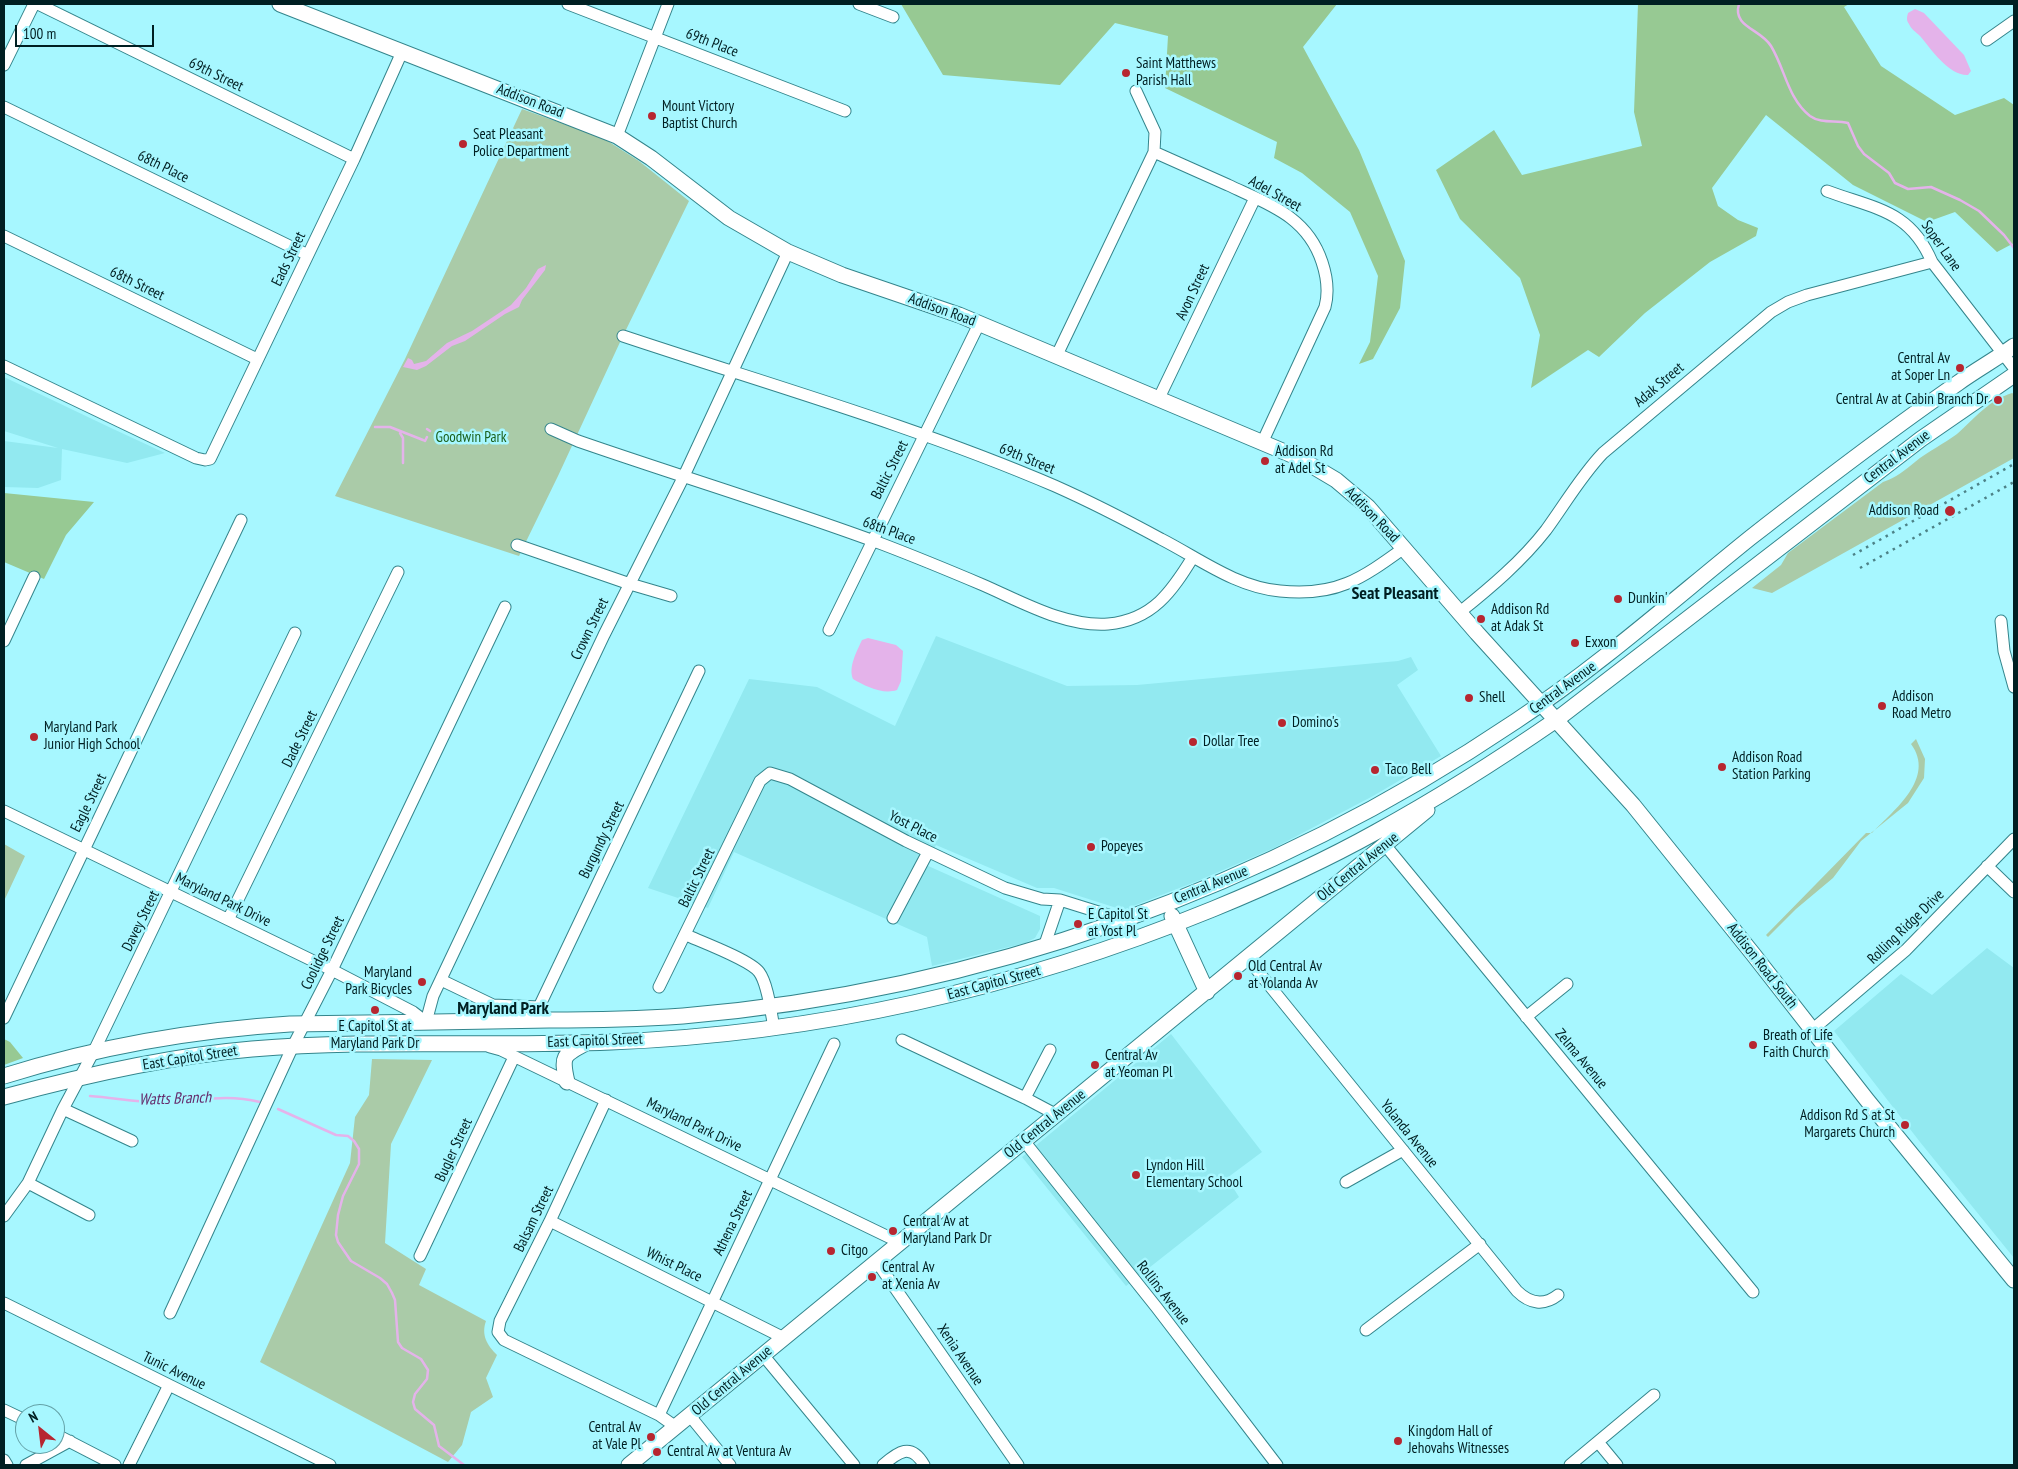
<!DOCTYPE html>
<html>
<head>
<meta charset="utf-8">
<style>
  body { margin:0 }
  #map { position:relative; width:2018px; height:1469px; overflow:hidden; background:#a7f7ff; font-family:"PT Sans Narrow",sans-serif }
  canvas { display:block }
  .frame { position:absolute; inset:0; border:5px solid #001f22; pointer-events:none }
  .north { position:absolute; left:15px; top:1404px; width:50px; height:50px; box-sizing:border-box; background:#a7f7ff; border:1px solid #64a1a7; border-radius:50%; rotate:331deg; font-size:14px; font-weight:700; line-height:20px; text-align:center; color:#001f22 }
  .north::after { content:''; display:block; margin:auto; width:18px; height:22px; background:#b72630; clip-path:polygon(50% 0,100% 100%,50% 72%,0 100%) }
  .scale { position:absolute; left:15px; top:25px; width:139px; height:22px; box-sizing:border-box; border:2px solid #001f22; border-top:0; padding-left:6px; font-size:15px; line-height:18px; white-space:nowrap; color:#001f22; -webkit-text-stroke:4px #a7f7ff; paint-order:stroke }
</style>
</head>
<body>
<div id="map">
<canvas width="2018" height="1469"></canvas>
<div class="frame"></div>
<div class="north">N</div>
<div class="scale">100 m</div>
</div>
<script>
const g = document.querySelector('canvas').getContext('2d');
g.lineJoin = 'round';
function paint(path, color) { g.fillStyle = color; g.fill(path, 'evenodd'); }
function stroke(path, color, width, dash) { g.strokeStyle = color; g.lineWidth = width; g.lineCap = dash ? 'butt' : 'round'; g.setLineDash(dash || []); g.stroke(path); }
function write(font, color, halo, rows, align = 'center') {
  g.font = font + ' "PT Sans Narrow",sans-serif'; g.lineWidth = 5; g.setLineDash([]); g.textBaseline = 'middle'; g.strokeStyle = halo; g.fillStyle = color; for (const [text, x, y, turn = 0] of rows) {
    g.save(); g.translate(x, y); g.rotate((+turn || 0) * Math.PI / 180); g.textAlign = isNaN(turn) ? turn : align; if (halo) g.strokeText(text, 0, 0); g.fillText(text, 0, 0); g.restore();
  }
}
const built = new Path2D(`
  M4,377l107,51 54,25 -38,10 -65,-14 -1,31 -23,8 -34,-1v-46l54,7 -54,-17z
  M936,636l131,50 70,-1 261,-24 13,-4 7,13 -21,15 44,71 -68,40 -99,52 -74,32 -77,30 -69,-22h-17l-101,-43 -10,20 114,51v13l-5,9 -10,5 -93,23 -5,-29 -193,-85 -26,56 -60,-20 101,-209 68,8 78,39z
  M1987,948l27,20v290l-94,-116 -86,-111 67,-57 31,21z
  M1171,1034l91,118 -35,26 12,19 -113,89 -104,-129z`);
const green = new Path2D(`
  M522,109l81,29 36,23 50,40 -68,139 -63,136 -39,80 -184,-60 70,-137z
  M2012,393l2,1v64l-242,135 -20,-5 29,-23 7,-12 95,-71c13,-4 22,-12 32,-20 13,-11 29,-18 42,-28 17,-15 32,-34 55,-41z
  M1916,739l9,20 -1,19 -16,25 -47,38 -28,37 -37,31 -28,28 -2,-2 100,-102h6c22,-23 64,-55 39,-89z
  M4,844l21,12 -21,45z
  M372,1059l60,1 -41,84 -6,99 41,26 -7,16 67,36c-5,14 1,24 11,34l-11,23 7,19 -22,15 -9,33 -14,17 -188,-100 90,-199 5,-46 14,-22z`);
const forest = new Path2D(`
  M901,4h436l-34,43 56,103 46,111 -5,47 -27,51 -14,5 11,-22 8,-66 -28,-64 -48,-39 -28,-15 3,-16 -112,-54 3,-52 -53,-13 -55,62 -117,-10z
  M1638,4h211l-5,3 37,59 74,49 49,-17 10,7v138l-17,9 -42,-40 -28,10 -74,-37 -87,-70 -54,73 6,18 20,14 20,8 -2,8 -46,26 -65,51 -46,44 -11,-7 -57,38 9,-53 -20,-57 -60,-59 -24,-49 58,-40 28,45 120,-29 -8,-34z
  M4,493l90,9 -28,33 -22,44 -40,-17z
  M4,1039l6,3 13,16 -19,7z`);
const water = new Path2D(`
  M1915,9l9,4 40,42 7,16 -3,4c-19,1 -37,-26 -48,-39 -4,-4 -9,-7 -11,-12 -3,-4 -2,-7 -1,-11z
  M546,265l-1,5 -23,30 -3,7 -14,7 -40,27 -13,5 -26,20 -9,4 -14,-3 5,-9 4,2 2,4 12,-3 21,-18 25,-12 39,-26 15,-17 12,-19z
  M868,638l28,7 7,6 -2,30 -4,9c-14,5 -32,-4 -44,-11 -5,-12 4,-28 9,-39z`);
const stream = new Path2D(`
  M1739,4c-7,23 22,25 32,42 14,23 17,53 39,70 11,8 25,4 38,7l10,23 6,8 25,19 6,10 13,6 23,-2 29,13 19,11 25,24 10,13
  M375,427h15l33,13 2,1 2,-4
  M427,429l3,2
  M400,433l3,5v25
  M90,1096c28,2 54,8 81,6 34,-2 55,-8 89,0
  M278,1109l58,26 12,1 6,5 5,8v15l-16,32 -5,19 -2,20 2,7 13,19 29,17 7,6 5,9 3,7 3,42 4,6 19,11 7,11 -1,9 -12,15 -2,8 2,7 19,16 5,21 25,19`);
const minor = new Path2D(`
  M38,4l316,155
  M568,4l277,107
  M859,4l34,13
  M1987,40l27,-19
  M4,65l30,-61
  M4,107l304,148
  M617,136l51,-132
  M1154,152c25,11 49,22 74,33 40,19 79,31 94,77 5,15 7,30 3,45l-63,136
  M1827,191c48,18 83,19 105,71l82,106
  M4,236l253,123
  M623,336c144,48 292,90 432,150 36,16 71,34 106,53 39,20 75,48 119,52 56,6 81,-12 124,-43
  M1056,357l98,-205 1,-20 -19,-41
  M4,366l192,92 9,2 5,-1 144,-300 48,-107
  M1158,400l97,-202
  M551,429l27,12c101,35 204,66 304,103 34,13 68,27 101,41 39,17 82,42 125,39 45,-4 64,-33 85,-67
  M517,545l113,39 41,12
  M1460,612c30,-24 62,-51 86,-82 19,-26 35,-54 57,-77l168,-141 17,-10 19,-7 125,-33
  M2001,621l3,30 10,36
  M829,630l150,-306
  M4,641l30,-64
  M4,811l328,159 81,42 13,10 7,-26 171,-361 79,-157 105,-226
  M1385,845l368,447
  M1987,866l27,26
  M229,918l169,-346
  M893,918l35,-66
  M686,935c16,7 64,25 73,37 9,12 12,41 15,56
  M1044,947l16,-47
  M1248,959l269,332c13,13 27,15 41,4
  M441,980l52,25 46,2
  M659,987l101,-206 10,-8 20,6 116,62 99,47 37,11 18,1 64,20
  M1526,1017l41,-33
  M4,1018l237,-498
  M547,1020l-8,-13 160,-336
  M1812,1030l94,-80 108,-111
  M902,1040l123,58 32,17
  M490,1047l11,3 400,193
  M1025,1098l25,-48
  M606,1100l-56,121 -50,100 -2,11 6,8 155,75 17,12
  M63,1109l69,32
  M1024,1141l133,167 120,157
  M1346,1182l57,-32
  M28,1183l61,32
  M4,1216l24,-33 35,-74 31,-58 201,-418
  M550,1221l234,117
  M420,1256l94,-199
  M877,1262l141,203
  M4,1303l326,162
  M170,1313l123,-267 39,-76 173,-363
  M1366,1330l114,-86
  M763,1355l91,110
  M4,1410l21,10
  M659,1415l175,-371
  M690,1416l40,49
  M55,1434l60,31
  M1598,1442l19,23
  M4,1460l3,5
  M26,1465l44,-24
  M129,1465l40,-80
  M883,1465c15,-13 28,-23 41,0
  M1570,1465l84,-70`);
const major = new Path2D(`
  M280,4l337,132 34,22 78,60 59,34 54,23 117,40 340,143 37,22 32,27 109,126 156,172 120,149 114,146 147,180
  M1172,916l35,76
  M4,1076c93,-29 189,-46 286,-52 86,-1 173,-2 259,-4 45,0 90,-1 134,-4 298,-25 585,-128 833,-295 83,-55 157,-121 234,-183 68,-53 137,-106 208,-155 18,-13 38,-24 56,-37
  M567,1082c-6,-26 -4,-27 19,-39
  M4,1097c81,-22 164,-41 248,-48 119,-10 239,-2 359,-7 207,-8 411,-55 602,-133 56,-23 111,-48 163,-77 62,-34 122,-72 180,-112l365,-281 93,-64
  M629,1465l798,-655`);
const rail = new Path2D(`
  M1853,555l161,-91
  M1860,568l154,-86`);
const markers = [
  [1126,73,5,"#b72630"],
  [652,116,5,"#b72630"],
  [463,144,5,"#b72630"],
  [1960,368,5,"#b72630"],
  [1998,400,5,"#b72630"],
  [1265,461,5,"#b72630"],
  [1950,511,6,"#b72630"],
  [1618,599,5,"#b72630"],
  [1481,619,5,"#b72630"],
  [1575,643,5,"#b72630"],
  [1469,698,5,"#b72630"],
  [1882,706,5,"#b72630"],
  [1282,723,5,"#b72630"],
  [34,737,5,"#b72630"],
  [1193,742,5,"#b72630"],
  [1722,767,5,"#b72630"],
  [1375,770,5,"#b72630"],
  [1091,847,5,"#b72630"],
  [1078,924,5,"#b72630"],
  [1238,976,5,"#b72630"],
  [422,982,5,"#b72630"],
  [375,1010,5,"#b72630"],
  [1753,1045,5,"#b72630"],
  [1095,1065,5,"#b72630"],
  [1905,1125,5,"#b72630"],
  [1136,1175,5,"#b72630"],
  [893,1231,5,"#b72630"],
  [831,1251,5,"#b72630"],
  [872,1277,5,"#b72630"],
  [651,1437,5,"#b72630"],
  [1398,1441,5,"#b72630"],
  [657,1452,5,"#b72630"]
];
const streetNames = [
  ["69th Place",712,43,21],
  ["69th Street",216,75,26],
  ["Addison Road",530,101,21],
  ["68th Place",163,167,26],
  ["Adel Street",1275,194,29],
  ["Soper Lane",1941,246,55],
  ["Eads Street",289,259,-64],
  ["68th Street",137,284,26],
  ["Avon Street",1193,292,-65],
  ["Addison Road",942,310,20],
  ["Adak Street",1659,385,-40],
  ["Central Avenue",1897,457,-37],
  ["69th Street",1027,459,22],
  ["Baltic Street",890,470,-63],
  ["Addison Road",1372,515,46],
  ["68th Place",889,531,20],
  ["Crown Street",590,629,-64],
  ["Central Avenue",1563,688,-36],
  ["Dade Street",300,739,-64],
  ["Eagle Street",89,803,-64],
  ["Yost Place",913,827,27],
  ["Burgundy Street",602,840,-64],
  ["Old Central Avenue",1358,867,-39],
  ["Baltic Street",697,878,-64],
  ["Central Avenue",1211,885,-22],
  ["Maryland Park Drive",223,900,26],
  ["Davey Street",141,921,-64],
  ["Rolling Ridge Drive",1906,927,-44],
  ["Coolidge Street",323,953,-64],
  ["Addison Road South",1762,966,52],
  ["East Capitol Street",994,983,-15],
  ["East Capitol Street",595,1041,-2],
  ["East Capitol Street",190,1058,-9],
  ["Zelma Avenue",1581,1059,50],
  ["Old Central Avenue",1045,1124,-39],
  ["Maryland Park Drive",694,1125,26],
  ["Yolanda Avenue",1409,1134,51],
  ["Bugler Street",454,1150,-65],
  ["Balsam Street",534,1219,-64],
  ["Athena Street",733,1223,-64],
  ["Whist Place",674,1265,26],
  ["Rollins Avenue",1163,1293,52],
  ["Xenia Avenue",960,1355,56],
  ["Tunic Avenue",174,1371,26],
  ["Old Central Avenue",732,1381,-40]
];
const poiNames = [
  ["Saint Matthews",1136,64],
  ["Parish Hall",1136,81],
  ["Mount Victory",662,107],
  ["Baptist Church",662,124],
  ["Seat Pleasant",473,135],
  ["Police Department",473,152],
  ["Central Av",1950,359,"right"],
  ["at Soper Ln",1950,376,"right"],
  ["Central Av at Cabin Branch Dr",1988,400,"right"],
  ["Addison Rd",1275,452],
  ["at Adel St",1275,469],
  ["Addison Road",1939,511,"right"],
  ["Dunkin'",1628,599],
  ["Addison Rd",1491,610],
  ["at Adak St",1491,627],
  ["Exxon",1585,643],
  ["Addison",1892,697],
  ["Road Metro",1892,714],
  ["Shell",1479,698],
  ["Domino's",1292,723],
  ["Maryland Park",44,728],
  ["Junior High School",44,745],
  ["Dollar Tree",1203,742],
  ["Addison Road",1732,758],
  ["Station Parking",1732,775],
  ["Taco Bell",1385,770],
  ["Popeyes",1101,847],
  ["E Capitol St",1088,915],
  ["at Yost Pl",1088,932],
  ["Old Central Av",1248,967],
  ["at Yolanda Av",1248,984],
  ["Maryland",412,973,"right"],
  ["Park Bicycles",412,990,"right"],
  ["E Capitol St at",375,1027,"center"],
  ["Maryland Park Dr",375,1044,"center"],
  ["Breath of Life",1763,1036],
  ["Faith Church",1763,1053],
  ["Central Av",1105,1056],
  ["at Yeoman Pl",1105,1073],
  ["Addison Rd S at St",1895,1116,"right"],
  ["Margarets Church",1895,1133,"right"],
  ["Lyndon Hill",1146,1166],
  ["Elementary School",1146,1183],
  ["Central Av at",903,1222],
  ["Maryland Park Dr",903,1239],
  ["Citgo",841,1251],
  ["Central Av",882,1268],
  ["at Xenia Av",882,1285],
  ["Central Av",641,1428,"right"],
  ["at Vale Pl",641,1445,"right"],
  ["Kingdom Hall of",1408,1432],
  ["Jehovahs Witnesses",1408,1449],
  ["Central Av at Ventura Av",667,1452]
];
const parkNames = [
  ["Goodwin Park",471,438]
];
const waterNames = [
  ["Watts Branch",175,1099,-2]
];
const quarterNames = [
  ["Seat Pleasant",1395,594],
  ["Maryland Park",503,1009]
];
paint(built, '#92e9f0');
paint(green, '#aacba8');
paint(forest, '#97c993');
paint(water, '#e4b3ea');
stroke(stream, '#e4b3ea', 2.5);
stroke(minor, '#34858c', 13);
stroke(major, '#34858c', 17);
stroke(minor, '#fff', 11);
stroke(major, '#fff', 15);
stroke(rail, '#4d8287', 2.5, [2.5, 5]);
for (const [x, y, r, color] of markers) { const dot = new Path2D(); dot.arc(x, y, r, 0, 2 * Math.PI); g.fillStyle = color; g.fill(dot); stroke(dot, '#a7f7ff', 2); }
write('15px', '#001f22', '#a7f7ff', streetNames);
write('15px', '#001f22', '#a7f7ff', poiNames, 'left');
write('15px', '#1a5f1a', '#a7f7ff', parkNames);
write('italic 16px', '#652b6c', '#a7f7ff', waterNames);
write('bold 18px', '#001f22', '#a7f7ff', quarterNames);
</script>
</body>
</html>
